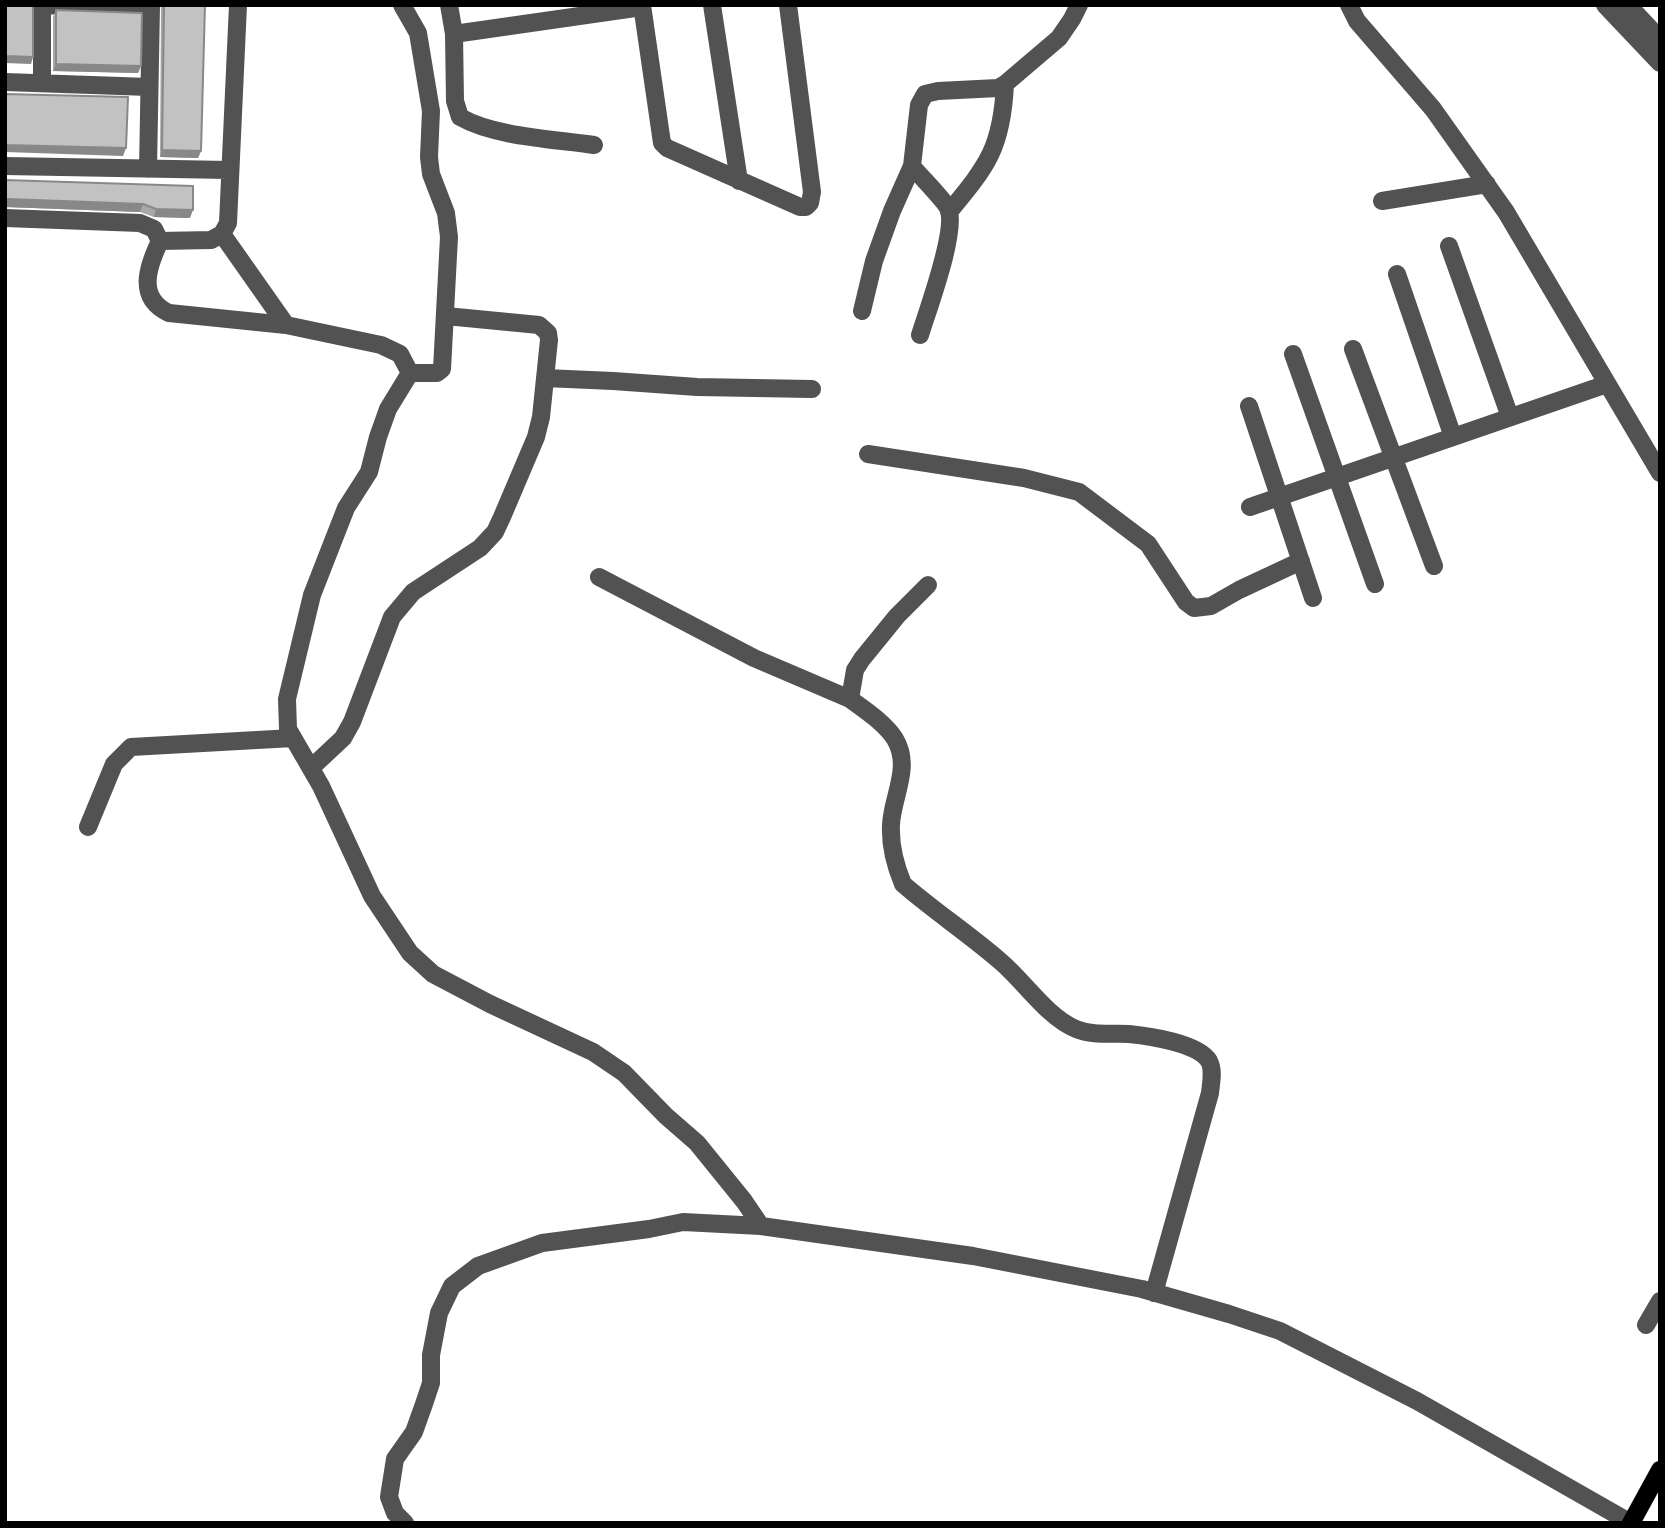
<!DOCTYPE html>
<html>
<head>
<meta charset="utf-8">
<style>
  body { margin:0 }
  #map { position:relative; width:1665px; height:1528px; overflow:hidden; background:#fff; font-family:Lato,sans-serif }
  canvas { display:block }
  .frame { position:absolute; inset:0; border:7px solid #000; pointer-events:none }
</style>
</head>
<body>
<div id="map">
<canvas width="1665" height="1528"></canvas>
<div class="frame"></div>
</div>
<script>
const g = document.querySelector('canvas').getContext('2d');
g.lineJoin = 'round';
function stroke(path, color, width, dash) { g.strokeStyle = color; g.lineWidth = width; g.lineCap = dash ? 'butt' : 'round'; g.setLineDash(dash || []); g.stroke(path); }
function paint(path, color) { g.fillStyle = color; g.fill(path, 'evenodd'); }
const minor = new Path2D(`
  M42,5l109,4
  M238,5l-10,218 -6,11 64,91 95,20 19,9 10,19
  M402,5l16,28 13,78 -2,46 2,17 15,39 3,24 -7,132 -5,4h-27l-22,36 -10,28 -9,35 -23,36 -34,87 -25,104 1,30 33,57 51,110 38,57 23,21 57,30 103,48 31,21 42,43 31,27 47,58 17,25
  M449,5l5,29 188,-27
  M642,5l20,138 5,5 133,59h6l4,-4 2,-11 -24,-187
  M712,5l27,176
  M1349,5l8,16 76,88 73,103 154,261
  M1605,5l55,58
  M1628,5l32,34
  M454,34l1,67 5,16c35,20 94,22 134,28
  M5,82l144,5
  M42,83v-78
  M5,166l224,4
  M912,166c8,10 32,34 36,42 10,21 -20,101 -28,127
  M148,169l3,-164
  M1382,201l105,-17
  M949,212c39,-47 53,-65 56,-128
  M5,218l135,5 14,6 6,12 51,-1 11,-6
  M160,241c-13,27 -23,57 9,72l117,12
  M1449,246l61,171
  M1397,274l56,163
  M862,311l12,-50 18,-50 20,-45 7,-61 6,-11 13,-3 60,-3 7,-4 54,-46 13,-19 7,-14
  M1353,349l81,217
  M1293,354l82,230
  M545,378l68,3 84,6 115,2
  M1249,406l64,192
  M868,454l156,24 55,14 69,52 38,58 8,6 17,-2 28,-16 62,-29
  M1250,507l357,-123
  M599,577l155,81 96,41
  M928,585l-31,31 -35,43 -7,11 -5,29c15,11 35,24 45,40 17,28 -3,58 -4,86 -1,21 4,40 12,59 31,27 66,50 97,77 24,20 47,56 76,68 17,7 35,4 53,5 20,2 69,9 80,27 5,9 2,22 1,32l-56,200
  M311,768l32,-30 9,-16 40,-105 21,-25 67,-44 15,-16 7,-15 34,-80 5,-20 8,-77 -1,-7 -9,-8 -93,-9
  M88,827l26,-63 17,-17 162,-9
  M1646,1325l14,-24
  M405,1523l-10,-10 -6,-16 6,-38 19,-27 10,-28 7,-21v-28l8,-42 13,-27 26,-20 64,-23 107,-14 34,-7 78,4 212,30 169,33 87,25 51,17 137,70 214,122`);
const major = new Path2D(`
  M1631,1523l29,-53`);
const wall = new Path2D(`
  M161,5h44l-4,146 -3,7 -38,-1z
  M56,10l85,56 -3,7 -85,-2v-54z
  M5,180l188,6 -3,32 -36,-1 -14,-5 -135,-5z`);
const shadedWall = new Path2D(`
  M5,56l28,1 -2,7 -26,-1z
  M56,64l85,2 -3,7 -85,-2z
  M5,145l121,3 -3,8 -118,-4z
  M162,150l39,1 -3,7 -38,-1z
  M8,199l135,5 -3,8 -135,-5v-6z
  M156,209l37,1 -3,8 -36,-1z`);
const building = new Path2D(`
  M5,5h28v52l-28,-1z
  M164,5h41l-4,146 -39,-1z
  M56,10l86,3 -1,53 -85,-2z
  M5,94l123,3 -2,51 -121,-3z
  M5,180l188,6v24l-37,-1 -13,-5 -135,-5 -3,2z`);
stroke(major, '#dbdbdb', 19);
stroke(minor, '#525252', 18);
stroke(major, '#000', 18);
paint(wall, '#a7a7a7');
paint(shadedWall, '#888');
paint(building, '#c2c2c2');
stroke(building, '#888', 2);
</script>
</body>
</html>
